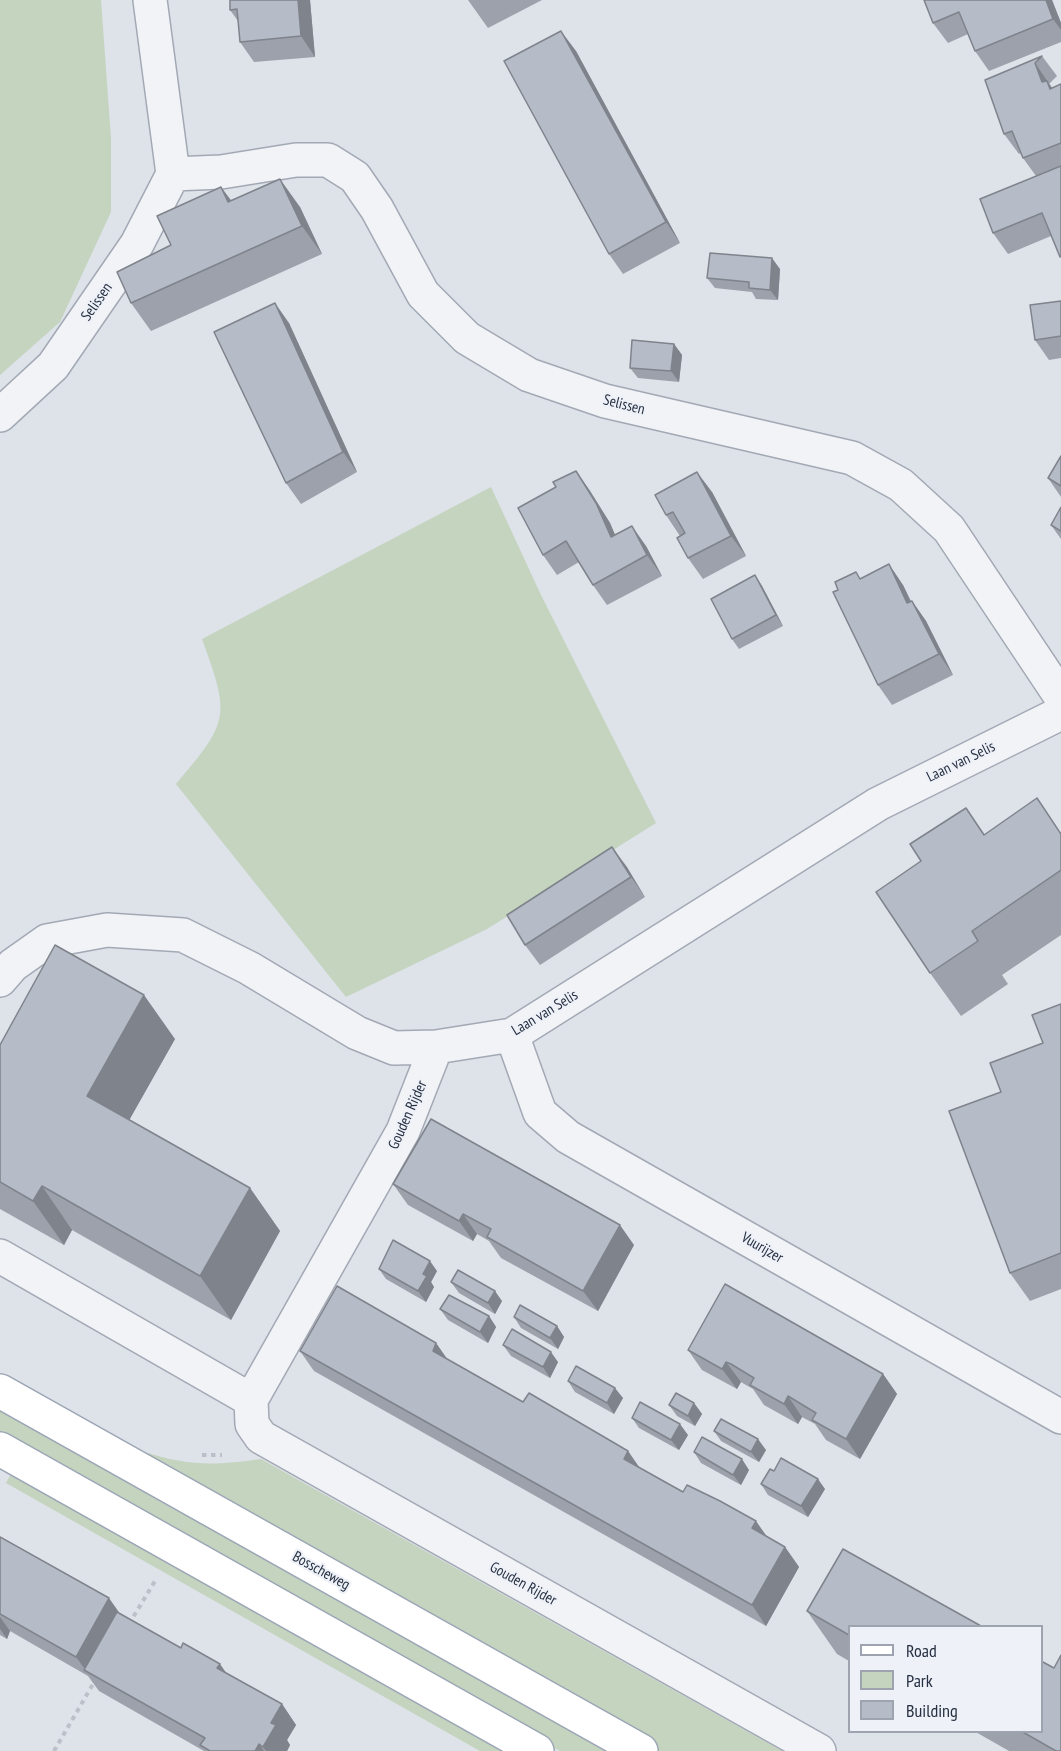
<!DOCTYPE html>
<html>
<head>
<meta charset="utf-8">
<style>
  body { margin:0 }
  #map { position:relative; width:1061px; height:1751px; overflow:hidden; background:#dee2e9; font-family:"PT Sans Narrow",sans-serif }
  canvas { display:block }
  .legend { position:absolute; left:848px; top:1625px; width:195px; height:108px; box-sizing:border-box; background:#eef1f7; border:2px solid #9ea4af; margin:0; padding:8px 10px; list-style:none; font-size:18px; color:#263042 }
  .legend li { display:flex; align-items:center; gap:12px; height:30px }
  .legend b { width:30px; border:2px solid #9ea4af }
</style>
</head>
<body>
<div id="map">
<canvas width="1061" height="1751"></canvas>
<ul class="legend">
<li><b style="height:8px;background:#fff"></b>Road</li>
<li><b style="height:16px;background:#c4d4bf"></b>Park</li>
<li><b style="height:16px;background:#b5bbc7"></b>Building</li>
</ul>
</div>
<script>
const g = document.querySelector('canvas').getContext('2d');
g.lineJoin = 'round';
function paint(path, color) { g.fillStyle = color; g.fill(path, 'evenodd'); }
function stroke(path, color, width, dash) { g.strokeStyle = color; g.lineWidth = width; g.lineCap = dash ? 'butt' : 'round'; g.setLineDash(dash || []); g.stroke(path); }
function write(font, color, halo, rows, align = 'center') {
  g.font = font + ' "PT Sans Narrow",sans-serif'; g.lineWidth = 4.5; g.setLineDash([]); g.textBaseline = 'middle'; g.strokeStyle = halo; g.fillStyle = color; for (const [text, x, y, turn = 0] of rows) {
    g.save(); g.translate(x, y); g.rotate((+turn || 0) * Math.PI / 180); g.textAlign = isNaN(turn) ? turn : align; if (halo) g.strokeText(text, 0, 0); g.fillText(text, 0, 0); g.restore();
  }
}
const green = new Path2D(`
  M0,0h101l10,138v74l-51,110 -60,53z
  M491,487l50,108 115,228 -169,106 -141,68 -170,-213c54,-63 54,-68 26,-145z
  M0,1408l613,343h-53l-560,-316z
  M141,1451c48,15 70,15 120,8l521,292h-122l-524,-295z
  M13,1470l500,281h-33l-474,-268z`);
const path = new Path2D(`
  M202,1455h20
  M129,1624l26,-43
  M54,1751l42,-72`);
const minor = new Path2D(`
  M173,174l48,-2 75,-12h32l27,17 22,32 46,85 44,44 62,37 76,26 247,57 49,27 48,44 112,168
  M0,415l53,-49 84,-122 36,-70 -23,-174
  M0,980l13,-15 34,-24 60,-11 76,5 66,33 108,65 37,15 42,-1 76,-12 366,-231 183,-91
  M512,1035l28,78 28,24 493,280
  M436,1047l-33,84 -152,269 1,24 9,13 558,314
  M0,1256l251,144`);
const major = new Path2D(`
  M0,1391l641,360
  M0,1449l537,302`);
const wall = new Path2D(`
  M310,0l5,57 -61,5 -14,-20 -2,-21 -8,-11z
  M468,0h74l-54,28z
  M924,0h128l9,23v19l-72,29 -14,-20 -7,-17 -20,9 -15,-20z
  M576,51l104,192 -57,31 -14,-20z
  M1042,56l15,20 -8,8 3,4 9,-4v174l-10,-22 -43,18 -15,-21 43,-57 -13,-18 -2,-5 -2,1 -15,-20 -19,-54z
  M221,187l10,13 69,7 22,47 -171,77 -20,-28 40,-58z
  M780,269l-2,31 -22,-1 -4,-7 -37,-4 -8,-10z
  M1061,301v57l-12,2 -14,-20z
  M289,323l68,149 -56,32 -15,-21z
  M674,344l8,11 -3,27 -41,-4 -8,-10z
  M1061,456v41l-13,-19z
  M576,471l14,20 20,32 5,12 31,11 16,30 -55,29 -14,-20 -14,-23 -22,13 -14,-20 13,-68z
  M712,492l34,64 -43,23 -15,-21 -8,-22 -14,-21z
  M1061,507v32l-10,-14z
  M755,575l7,11 21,40 -44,23 -7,-10z
  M860,579l43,6 8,16h1l14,20 27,54 -61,30 -14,-20z
  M966,808l19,27 76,-3v103l-59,40 6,9 -47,32 -31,-43 -9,-112z
  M612,847l33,50 -105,68 -15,-20z
  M1061,1004v285l-31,12 -20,-28 -9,-181 42,-49z
  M175,1039l-46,81 121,68 30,43 -49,89 -159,-90 -8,15 -64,-36v-164z
  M393,1184l241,61 -36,66 -97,-53 -12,-17 -12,-7 -4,7 -65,-36z
  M379,1269l58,2 -6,11 3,5 -8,15 -40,-23z
  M451,1282l51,19 -7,13 -36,-21z
  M440,1309l49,7 7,11 -8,16 -40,-23z
  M514,1317l43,9 7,11 -6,12 -37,-21z
  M436,1343l11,16 76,43 105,49 12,17 145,79 14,20 -33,59 -452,-255 -14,-20z
  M503,1345l55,17 -8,16 -39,-22z
  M688,1350l195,24 14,20 -37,65 -34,-19 -11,-16 -13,-7 -4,7 -34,-19 -11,-16 -7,-4 -5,-3 -4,7 -35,-19z
  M568,1381l55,17 -9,16 -39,-22z
  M694,1403l8,11 -7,12 -18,-10 -8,-11z
  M632,1418l56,17 -9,15 -40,-22z
  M714,1431l52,19 -7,12 -38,-21z
  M694,1452l55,18 -8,15 -40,-22z
  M761,1484l64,5 -17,28 -40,-22z
  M0,1537l120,77 162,90 14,21 -9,15 3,5 -3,6h-83l-105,-60 -11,-15 -78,-45 -3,8 -7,-4z
  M807,1611l42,15v35l-12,-7z
  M1054,1668l7,83h-52l-35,-20h67z`);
const shadedWall = new Path2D(`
  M298,0h12l5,57 -14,-21z
  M1046,0h6l9,23v7l-8,-11z
  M561,31l15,20 104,192 -14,-21z
  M1035,63l26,38 -19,-19z
  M280,179l20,28 22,47 -20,-28z
  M221,187l20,28 -13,-13z
  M772,258l8,11 -2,31 -8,-10z
  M275,303l14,20 68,149 -14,-20z
  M674,344l8,11 -3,27 -8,-11z
  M576,471l14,20 20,32 15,35 -14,-21z
  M697,472l15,20 34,64 -15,-20z
  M632,526l14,20 16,30 -15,-21z
  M889,564l14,21 18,39 -14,-21z
  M755,575l7,11 21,40 -7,-11z
  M912,601l14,20 27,54 -14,-21z
  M612,847l15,20 18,30 -14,-20z
  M144,995l31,44 -57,101 -31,-44z
  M42,1186l30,44 -8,15 -31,-44z
  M250,1188l30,43 -49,89 -31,-44z
  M463,1214l14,20 -4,7 -14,-20z
  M620,1225l14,20 -36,66 -15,-20z
  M430,1261l7,10 -6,11 3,5 -8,15 -8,-11 5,-17z
  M495,1291l7,10 -7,13 -7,-11z
  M489,1316l7,11 -8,16 -8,-11z
  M557,1326l7,11 -6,12 -8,-11z
  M436,1343l14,20 -17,-12z
  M551,1352l7,10 -8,16 -7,-11z
  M726,1362l15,20 -4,7 -15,-20z
  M883,1374l14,20 -37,65 -14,-20z
  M615,1388l8,10 -9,16 -7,-11z
  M788,1396l14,21 -4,7 -14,-20z
  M694,1403l8,11 -7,12 -7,-10z
  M680,1424l8,11 -9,15 -8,-10z
  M758,1439l8,11 -7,12 -8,-10z
  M628,1451l14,21 -18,-13z
  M742,1459l7,11 -8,15 -8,-10z
  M818,1479l7,10 -17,28 -7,-11z
  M756,1521l14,20 -18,-13z
  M785,1547l14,20 -33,59 -14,-21z
  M109,1598l14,20 -36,54 -11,-15z
  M0,1617l10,14 -3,8 -7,-10z
  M220,1664l14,20 -17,-16z
  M282,1704l14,21 -9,15 3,5 -3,6h-21l-3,-4 8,-24z
  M259,1744l5,7h-9z`);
const building = new Path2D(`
  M230,0h68l3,36 -61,6 -3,-33 -7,1z
  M924,0h122l7,19 -78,32 -16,-39 -26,11z
  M561,31l105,191 -57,32 -105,-193z
  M1042,56l-7,7 7,19 5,-1 3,8 11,-5v59l-38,15 -11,-27 -8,3 -19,-54z
  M1061,166v90l-1,1 -18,-44 -49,20 -13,-34z
  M280,179l22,47 -171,77 -14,-31 54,-27 -14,-29 64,-29 7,15z
  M710,253l62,5 -2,32 -21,-2v-6l-42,-4z
  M1061,301v35l-26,4 -5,-35z
  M275,303l68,149 -57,31 -72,-151z
  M632,340l42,4 -3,27 -41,-3z
  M1061,456v30l-13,-8z
  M576,471l20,32 15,34 21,-11 15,29 -54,30 -27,-44 -23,14 -25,-47 38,-21 -3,-5z
  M697,472l34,64 -43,22 -11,-20 8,-5 -12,-21 -7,3 -11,-20z
  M1061,507v24l-10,-6z
  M889,564l18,39 5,-2 27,53 -61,31 -45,-93 5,-2 -3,-8 21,-10 4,7z
  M755,575l21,40 -44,24 -21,-40z
  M1037,798l24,36v36l-89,61 6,10 -48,32 -54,-81 45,-31 -11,-17 56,-36 18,27z
  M612,847l19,30 -106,68 -18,-30z
  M55,945l89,50 -57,101 163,92 -50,88 -158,-90 -9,15 -33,-19v-137z
  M1061,1004v249l-51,20 -61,-162 52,-19 -11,-29 53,-20 -11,-28z
  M431,1119l189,106 -37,66 -96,-54 4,-8 -28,-15 -4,7 -66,-37z
  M393,1240l37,21 -7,13 4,2 -9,15 -39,-22z
  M458,1270l37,21 -7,12 -37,-21z
  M725,1284l158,90 -37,65 -34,-19 4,-7 -28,-17 -4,8 -34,-19 4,-7 -23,-14 -5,-2 -4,7 -34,-19z
  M337,1286l99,57 -3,8 90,51 6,-9 99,58 -4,8 59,33 4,-7 33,16 36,20 -4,7 33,19 -33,58 -452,-254z
  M449,1295l40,21 -9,16 -40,-23z
  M520,1305l37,21 -7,12 -36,-21z
  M512,1329l39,23 -8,15 -40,-22z
  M576,1366l39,22 -8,15 -39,-22z
  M676,1393l18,10 -6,13 -19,-11z
  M640,1402l40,22 -9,16 -39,-22z
  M721,1419l37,20 -7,13 -37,-21z
  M702,1437l40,22 -9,16 -39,-23z
  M781,1458l37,21 -17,27 -40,-22 9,-15 4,2z
  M0,1537l109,61 -33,59 -76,-43z
  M843,1549l138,77h-132v9l-42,-24z
  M117,1612l64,36 2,-5 37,21 -3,4 65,36 -11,19 5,2 -13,22 -4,-3 -4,7h-45l-10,-6 5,-7 -121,-68z
  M1061,1655v96h-5l-35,-20h20v-70l13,7z`);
const streetNames = [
  ["Selissen",97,302,-55],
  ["Selissen",624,405,14],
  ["Laan van Selis",961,762,-26],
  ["Laan van Selis",545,1013,-31],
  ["Gouden Rijder",408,1115,-66],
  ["Vuurijzer",762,1248,30],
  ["Bosscheweg",321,1571,29],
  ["Gouden Rijder",523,1584,29]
];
paint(green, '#c4d4bf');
stroke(minor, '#a3a9b4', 36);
stroke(major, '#9ca6b6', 36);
stroke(path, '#bcc0c8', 4, [4.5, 4.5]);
stroke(minor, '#f1f3f7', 33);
stroke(major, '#fff', 33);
paint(wall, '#9ca1ab');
paint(shadedWall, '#7f838b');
paint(building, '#b5bbc7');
stroke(building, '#7f838b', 1.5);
write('15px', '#263042', '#eef1f7', streetNames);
</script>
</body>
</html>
